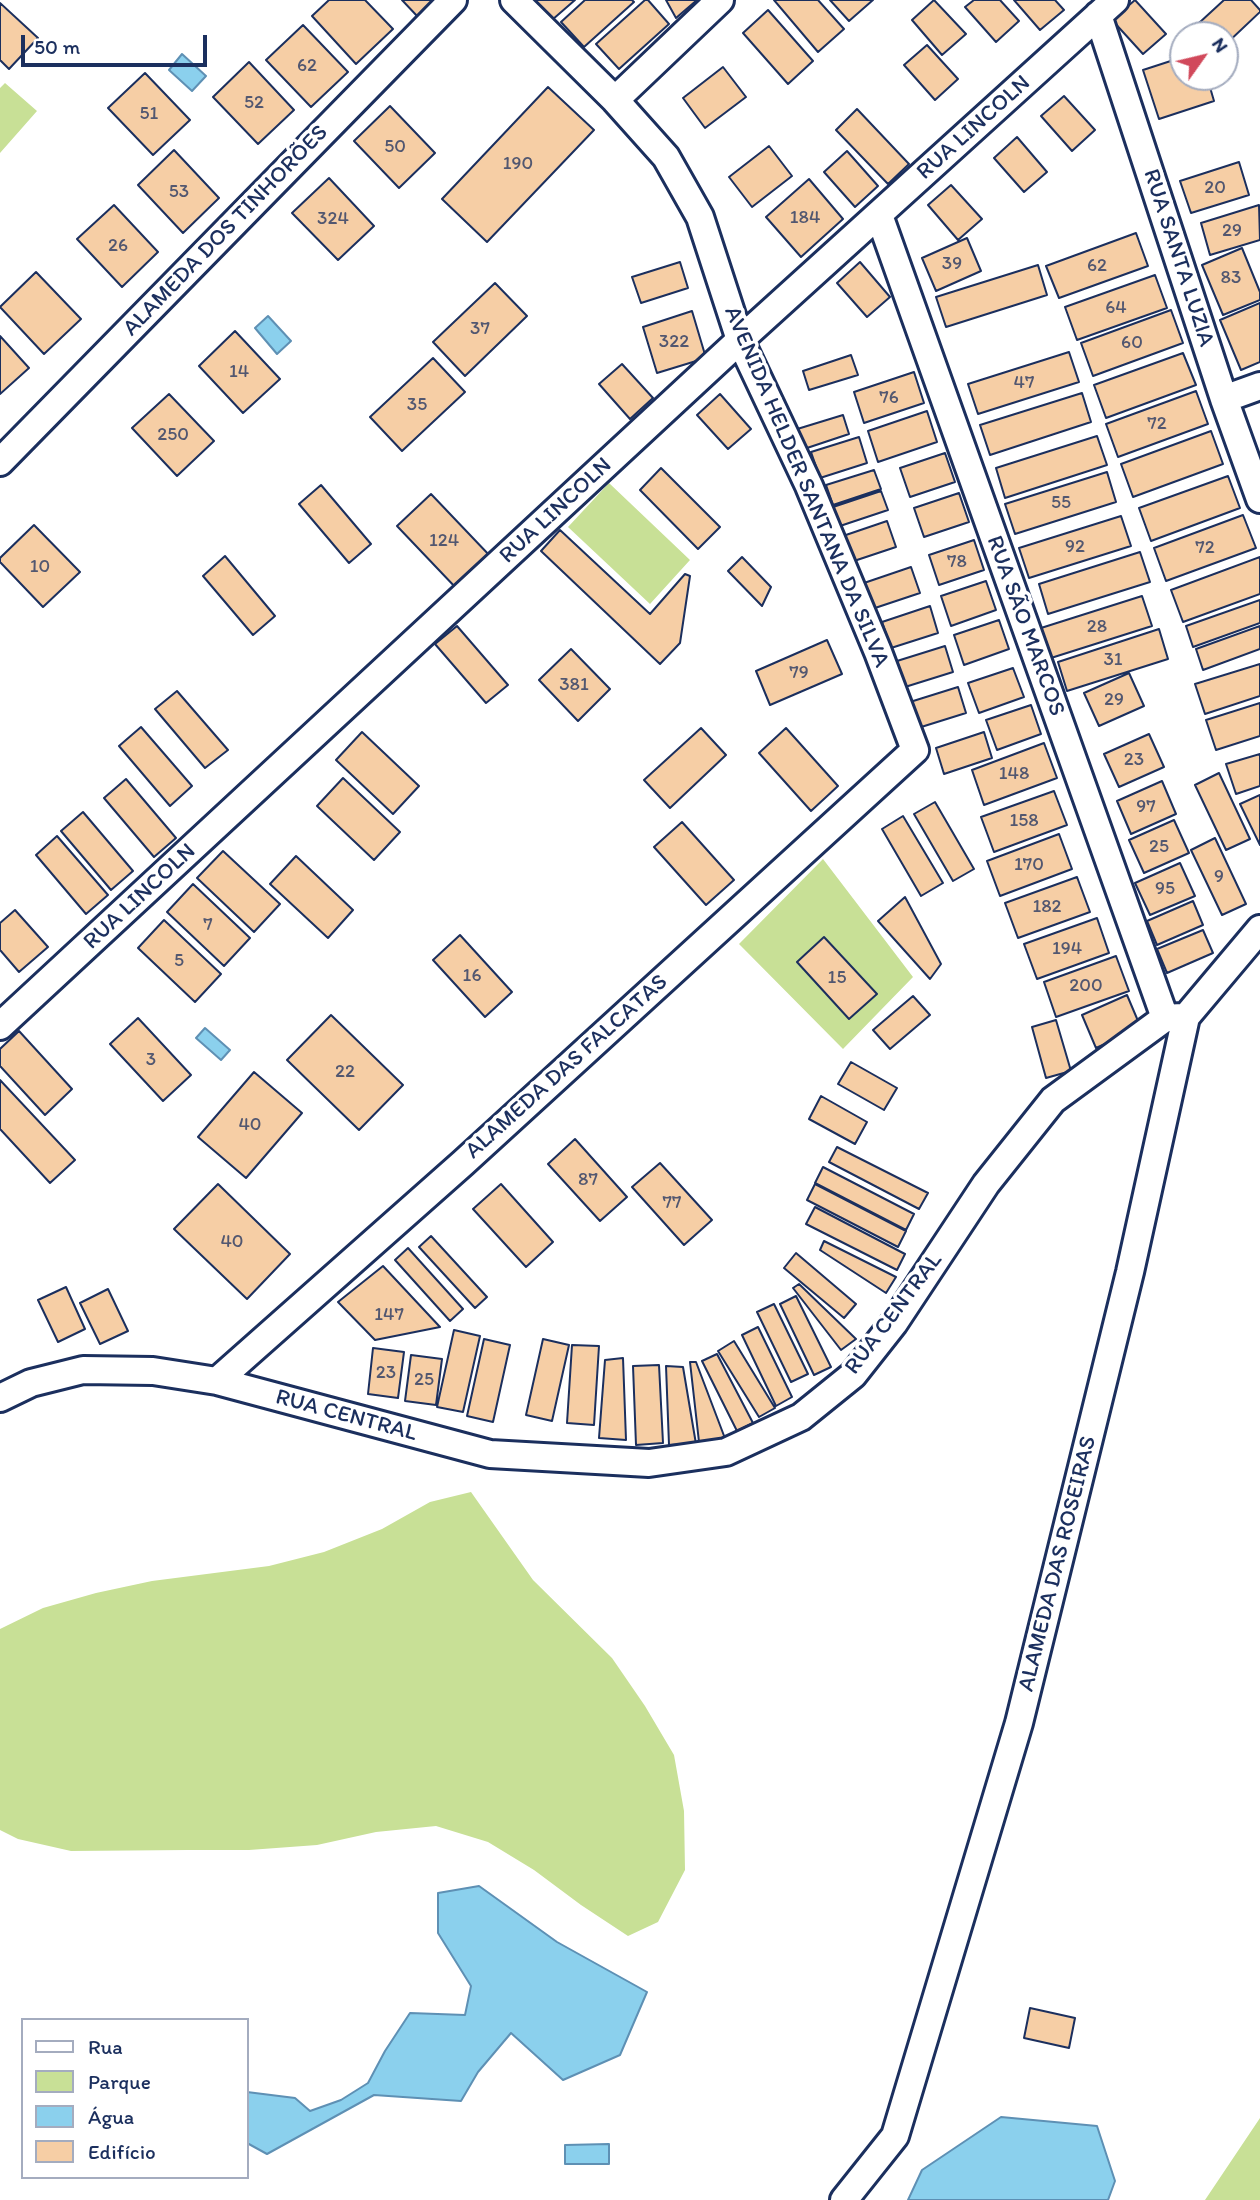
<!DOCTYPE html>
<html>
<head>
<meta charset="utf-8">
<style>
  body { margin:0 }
  #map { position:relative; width:1260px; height:2200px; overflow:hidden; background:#fff; font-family:Itim,sans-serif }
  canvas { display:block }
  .legend { position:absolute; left:21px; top:2018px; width:228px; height:161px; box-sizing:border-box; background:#fff; border:2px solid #a4acbf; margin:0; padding:9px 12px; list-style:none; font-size:21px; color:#1b2f5e }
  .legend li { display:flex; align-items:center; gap:14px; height:35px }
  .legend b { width:35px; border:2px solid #a4acbf }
  .north { position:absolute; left:1169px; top:21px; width:70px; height:70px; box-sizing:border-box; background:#fff; border:2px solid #a4acbf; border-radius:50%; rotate:56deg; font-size:19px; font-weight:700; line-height:28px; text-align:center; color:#1b2f5e }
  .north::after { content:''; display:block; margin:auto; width:24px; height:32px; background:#d1495b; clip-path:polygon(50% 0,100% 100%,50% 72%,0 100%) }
  .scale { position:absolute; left:21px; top:35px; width:186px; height:32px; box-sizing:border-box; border:4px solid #1b2f5e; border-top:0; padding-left:9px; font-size:21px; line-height:24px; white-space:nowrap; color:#1b2f5e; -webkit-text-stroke:5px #fff; paint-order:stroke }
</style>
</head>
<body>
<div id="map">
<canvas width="1260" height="2200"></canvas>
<ul class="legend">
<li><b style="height:9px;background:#fff"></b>Rua</li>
<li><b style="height:19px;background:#c8e096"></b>Parque</li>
<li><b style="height:19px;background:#8bd0ed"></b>Água</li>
<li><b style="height:19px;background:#f6cea5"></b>Edifício</li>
</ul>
<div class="north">N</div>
<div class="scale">50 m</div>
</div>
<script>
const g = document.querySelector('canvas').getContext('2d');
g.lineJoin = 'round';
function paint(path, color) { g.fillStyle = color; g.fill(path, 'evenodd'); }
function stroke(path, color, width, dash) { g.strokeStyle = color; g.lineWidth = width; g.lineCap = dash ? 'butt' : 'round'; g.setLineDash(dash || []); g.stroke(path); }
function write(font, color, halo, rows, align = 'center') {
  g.font = font + ' Itim,sans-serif'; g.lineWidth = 7; g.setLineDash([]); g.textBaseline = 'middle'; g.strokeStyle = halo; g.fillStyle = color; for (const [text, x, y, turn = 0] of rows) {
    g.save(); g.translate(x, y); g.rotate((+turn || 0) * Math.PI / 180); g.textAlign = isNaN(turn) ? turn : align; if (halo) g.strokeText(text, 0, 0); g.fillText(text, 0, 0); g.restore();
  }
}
const green = new Path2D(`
  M5,83l32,28 -37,42v-65z
  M609,483l81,77 -40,44 -82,-77z
  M823,859l90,118 -70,72 -104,-105z
  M471,1492l62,88 79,78 33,48 29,49 10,56 1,59 -27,52 -30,14 -47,-31 -47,-35 -46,-28 -52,-16 -60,6 -59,13 -68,5h-61l-117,1 -53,-12 -18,-9v-201l43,-21 53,-15 56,-12 117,-15 55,-14 58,-23 48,-27z
  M1260,2118v82h-55z`);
const water = new Path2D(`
  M182,54l24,22 -14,15 -23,-21z
  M268,316l23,25 -14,13 -22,-26z
  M205,1028l25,22 -9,10 -25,-22z
  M479,1886l78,56 90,50 -27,63 -57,25 -52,-47 -33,39 -17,29 -87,-6 -107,59 -20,-11v-51l48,6 15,13 31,-11 27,-17 17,-32 25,-38 55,2 6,-29 -33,-53v-40z
  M1001,2117l96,9 18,55 -7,19h-200l14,-30z
  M609,2144v20h-44v-19z`);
const building = new Path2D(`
  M329,0h36l28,29 -37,35 -44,-48z
  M402,0h35l-19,17z
  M534,0h41l-23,20z
  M585,0h47l2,2 -50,45 -23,-25z
  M645,0h3l21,24 -50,45 -23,-25z
  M666,0h31l-21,18z
  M774,0h44l26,29 -26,23z
  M830,0h43l-24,21z
  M934,0l32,34 -24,21 -30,-35z
  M974,0h26l19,21 -23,21 -31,-35z
  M1014,0h41l9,10 -24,20z
  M1135,0l31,34 -23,20 -31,-34z
  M1224,0h27l9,10v2l-35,33v-10h-16l-10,-12z
  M0,3l38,35 -29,31 -9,-9z
  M768,10l45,51 -25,23 -45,-51z
  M303,25l45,47 -37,35 -45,-47z
  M927,45l31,34 -23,21 -31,-35z
  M1183,57v20h24l7,24 -55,18 -16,-49z
  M249,62l45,48 -36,34 -45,-47z
  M723,67l23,30 -41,31 -22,-30z
  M145,73l45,47 -37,35 -45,-47z
  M548,87l46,43 -107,112 -45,-43z
  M1064,96l31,34 -23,21 -31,-35z
  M390,106l45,47 -36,35 -45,-47z
  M857,109l52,55 -21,20 -52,-54z
  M1017,137l30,35 -23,20 -30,-34z
  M769,146l23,30 -40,31 -23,-30z
  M174,150l45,48 -36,35 -45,-48z
  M847,151l31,35 -23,21 -31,-35z
  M1239,162l10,33 -58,18 -11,-32z
  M329,178l45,48 -36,34 -46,-47z
  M809,179l34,40 -42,38 -35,-40z
  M951,185l31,34 -24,21 -30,-35z
  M114,205l44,47 -36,35 -45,-48z
  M1259,205l1,35 -50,15 -9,-32z
  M1136,233l12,33 -89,32 -13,-32z
  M967,238l14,33 -45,20 -14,-33z
  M1242,248l18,44v8l-37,15 -21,-50z
  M680,262l8,26 -47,15 -9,-26z
  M860,262l30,35 -23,20 -30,-34z
  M1038,265l9,30 -101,32 -10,-30z
  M36,272l45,47 -37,35 -44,-47z
  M1155,275l12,33 -90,32 -12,-33z
  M495,283l32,33 -62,60 -32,-34z
  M1260,303v59l-19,8 -21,-50z
  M1171,310l12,33 -90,33 -12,-33z
  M692,311l14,47 -49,15 -14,-46z
  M235,331l45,48 -37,34 -44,-47z
  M0,336l29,32 -29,26z
  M1069,352l10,30 -101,32 -10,-30z
  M1183,353l13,32 -90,33 -12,-33z
  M851,355l7,20 -49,15 -6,-19z
  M433,358l32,34 -63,59 -32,-34z
  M622,364l31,34 -23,21 -31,-35z
  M914,372l10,31 -60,20 -10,-31z
  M1196,391l12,33 -90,33 -12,-33z
  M1082,393l9,29 -101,33 -10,-30z
  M169,394l45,47 -37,35 -45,-48z
  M720,394l31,35 -23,20 -31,-34z
  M927,411l10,31 -59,20 -10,-31z
  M843,415l6,19 -48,16 -7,-20z
  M1211,431l12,33 -90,33 -12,-33z
  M1097,436l10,29 -102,33 -9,-30z
  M859,437l8,26 -47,15 -9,-26z
  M945,453l10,29 -45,15 -10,-29z
  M661,468l59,59 -22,22 -58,-59z
  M874,470l7,19 -48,16 -7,-20z
  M1107,472l9,30 -101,32 -10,-30z
  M1228,476l12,32 -89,33 -12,-33z
  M321,485l50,59 -22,19 -50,-59z
  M881,491l7,19 -48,16 -7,-19z
  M959,493l10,29 -45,15 -10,-29z
  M431,494l60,63 -34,32 -60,-63z
  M1243,515l13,33 -90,33 -12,-33z
  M1121,516l10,30 -102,32 -10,-30z
  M887,521l9,26 -48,16 -8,-26z
  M34,525l46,47 -37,35 -43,-45v-4z
  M560,530l90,84 35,-40 5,2 -10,67 -20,21 -119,-113z
  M974,540l10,30 -45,15 -10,-30z
  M1140,552l10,30 -102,32 -9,-30z
  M225,556l50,60 -22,19 -50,-59z
  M742,557l29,30 -9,19 -34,-35z
  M1260,557v37l-77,28 -12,-32z
  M911,567l9,26 -48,16 -8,-26z
  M986,581l10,29 -45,16 -10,-30z
  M1142,596l10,30 -101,32 -10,-30z
  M1260,600v23l-67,24 -7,-21z
  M930,606l8,27 -47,15 -9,-26z
  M999,620l10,29 -45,16 -10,-30z
  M457,626l51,59 -22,18 -51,-59z
  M1260,626v23l-57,21 -7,-21z
  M1159,629l9,30 -101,32 -9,-29z
  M827,640l15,34 -72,31 -14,-34z
  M945,646l8,26 -48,15 -8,-26z
  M571,649l39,40 -32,32 -39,-41z
  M1260,664v32l-55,18 -10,-30z
  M1013,668l11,29 -45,16 -11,-30z
  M1129,673l15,33 -45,20 -15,-33z
  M958,687l8,26 -48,15 -8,-26z
  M177,691l51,59 -23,18 -50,-59z
  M1260,703v33l-44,14 -10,-30z
  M1031,705l10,29 -44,16 -11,-30z
  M141,727l51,59 -22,20 -51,-60z
  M701,728l25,27 -56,53 -26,-28z
  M786,728l52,58 -27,25 -52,-58z
  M362,732l57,54 -26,28 -57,-54z
  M984,732l8,26 -48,16 -8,-26z
  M1149,734l15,33 -45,20 -15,-33z
  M1044,743l13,35 -73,27 -12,-35z
  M1260,754v32l-24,8 -10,-30z
  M1219,773l31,66 -24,11 -31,-65z
  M343,778l57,54 -26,28 -57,-54z
  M126,779l50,59 -22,19 -50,-59z
  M1162,781l14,33 -45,20 -14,-33z
  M1054,791l13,34 -73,27 -13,-35z
  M1260,795v50l-20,-41z
  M935,802l39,67 -21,12 -39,-67z
  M83,812l50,59 -22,19 -50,-59z
  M903,816l40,67 -22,13 -39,-67z
  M1174,820l15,33 -45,20 -15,-33z
  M682,822l52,58 -28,25 -52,-58z
  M1059,834l13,35 -72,27 -13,-35z
  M57,836l51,59 -22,19 -50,-59z
  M1215,838l31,66 -24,11 -31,-65z
  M223,851l57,53 -26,28 -57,-54z
  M296,856l57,54 -25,28 -58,-54z
  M1180,863l15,33 -45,19 -15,-32z
  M1077,877l13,35 -72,26 -13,-35z
  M193,884l57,54 -26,28 -57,-54z
  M905,897l36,67 -11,15 -52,-58z
  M1193,901l10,24 -46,20 -10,-24z
  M15,910l33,37 -29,25 -19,-22v-27z
  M1097,918l12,35 -72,26 -13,-35z
  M164,920l57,54 -26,28 -57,-54z
  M1203,930l10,23 -46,20 -10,-24z
  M460,935l52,57 -27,25 -52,-57z
  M824,937l53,57 -28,25 -52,-57z
  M1116,956l13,35 -73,26 -12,-35z
  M1127,995l14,33 -45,20 -14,-33z
  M913,996l17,19 -40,34 -17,-19z
  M331,1015l72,70 -44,45 -72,-70z
  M138,1018l53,57 -28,26 -53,-57z
  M1056,1020l15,51 -25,7 -14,-51z
  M19,1031l53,58 -27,26 -45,-49v-17z
  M851,1062l46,26 -13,22 -46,-26z
  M254,1072l48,41 -56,65 -48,-41z
  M0,1080l75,80 -25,23 -50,-54z
  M821,1096l46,26 -12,22 -46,-25z
  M575,1139l52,58 -27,24 -52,-57z
  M837,1147l91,46 -9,16 -90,-47z
  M660,1163l52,57 -28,25 -52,-58z
  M823,1167l91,47 -8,16 -91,-47z
  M218,1184l72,70 -43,45 -73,-70z
  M501,1184l52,58 -27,25 -53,-58z
  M815,1184l91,47 -8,16 -91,-47z
  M815,1207l90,47 -8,16 -91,-46z
  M431,1236l56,61 -12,11 -56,-61z
  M824,1241l72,36 -10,16 -66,-43z
  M408,1248l55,61 -13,12 -55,-61z
  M796,1253l60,51 -12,14 -60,-50z
  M383,1266l57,61 -65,13 -37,-38z
  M799,1284l57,55 -15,11 -48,-62z
  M66,1287l19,42 -27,13 -20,-42z
  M108,1289l20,42 -28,13 -20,-41z
  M796,1296l35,71 -17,8 -34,-71z
  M774,1304l34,70 -17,8 -34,-70z
  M758,1327l34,70 -16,9 -34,-71z
  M454,1330l26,6 -17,76 -26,-5z
  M484,1339l26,6 -17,77 -26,-6z
  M543,1339l26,6 -17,76 -26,-6z
  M734,1341l41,67 -16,9 -41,-66z
  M572,1345l27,1 -5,79 -27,-2z
  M373,1348l31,4 -6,46 -30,-4z
  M717,1354l36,69 -16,8 -35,-70z
  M411,1355l31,4 -6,46 -31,-4z
  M623,1358l3,82 -27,-2 6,-78z
  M690,1362h6l30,79 -27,1z
  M659,1365l4,78 -27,2 -3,-79z
  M666,1366l17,1 13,77 -27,1z
  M1030,2008l45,10 -6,30 -45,-10z`);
const minor = new Path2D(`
  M1098,15l126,384 36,100
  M615,100l105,-100
  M879,215l286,803 17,-1
  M1224,399l36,-13
  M0,462l453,-462
  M0,1026l740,-686 375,-340
  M217,1381l246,-218 452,-413 -37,-98 -69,-166 -69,-146 -40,-123 -34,-60 -51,-57 -101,-100
  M0,1398l31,-15 52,-13 70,1 64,10 273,73 159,9 77,-11 75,-35 52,-42 41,-52 92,-139 67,-84 112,-82
  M844,2200l51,-64 124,-413 111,-451 56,-255 74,-88`);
const numberNames = [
  ["62",307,66],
  ["52",254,103],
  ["51",149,114],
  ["50",395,147],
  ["190",518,164],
  ["20",1215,188],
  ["53",179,192],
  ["184",805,218],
  ["324",333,219],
  ["29",1232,231],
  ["26",118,246],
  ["39",952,264],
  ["62",1097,266],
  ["83",1231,278],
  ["64",1116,308],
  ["37",480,329],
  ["322",674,342],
  ["60",1132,343],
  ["14",239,372],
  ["47",1024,383],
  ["76",889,398],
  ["35",417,405],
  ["72",1157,424],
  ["250",173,435],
  ["55",1061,503],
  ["124",444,541],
  ["92",1075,547],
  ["72",1205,548],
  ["78",957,562],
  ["10",40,567],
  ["28",1097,627],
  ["31",1113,660],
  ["79",799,673],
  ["381",574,685],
  ["29",1114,700],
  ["23",1134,760],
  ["148",1014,774],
  ["97",1146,807],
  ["158",1024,821],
  ["25",1159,847],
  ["170",1029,865],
  ["9",1219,877],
  ["95",1165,889],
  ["182",1047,907],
  ["7",208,925],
  ["194",1067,949],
  ["5",179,961],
  ["16",472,976],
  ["15",837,978],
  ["200",1086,986],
  ["3",151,1060],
  ["22",345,1072],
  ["40",250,1125],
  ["87",588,1180],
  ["77",672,1203],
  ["40",232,1242],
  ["147",389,1315],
  ["23",386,1373],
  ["25",424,1380]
];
const streetNames = [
  ["RUA LINCOLN",974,128,-42],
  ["ALAMEDA DOS TINHORÕES",226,231,-46],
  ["RUA SANTA LUZIA",1178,258,72],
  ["AVENIDA HELDER SANTANA DA SILVA",806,487,67],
  ["RUA LINCOLN",556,511,-43],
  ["RUA SÃO MARCOS",1025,626,70],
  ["RUA LINCOLN",140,897,-43],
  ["ALAMEDA DAS FALCATAS",567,1067,-42],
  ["RUA CENTRAL",894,1314,-53],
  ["RUA CENTRAL",346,1416,15],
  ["ALAMEDA DAS ROSEIRAS",1058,1564,-76]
];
paint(green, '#c8e096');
paint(water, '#8bd0ed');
stroke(water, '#5e90b4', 2);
paint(building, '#f6cea5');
stroke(building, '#1b2f5e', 2);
stroke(minor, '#1b2f5e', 32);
stroke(minor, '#fff', 26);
write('19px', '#525770', null, numberNames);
write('23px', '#1b2f5e', '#fff', streetNames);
</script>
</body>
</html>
